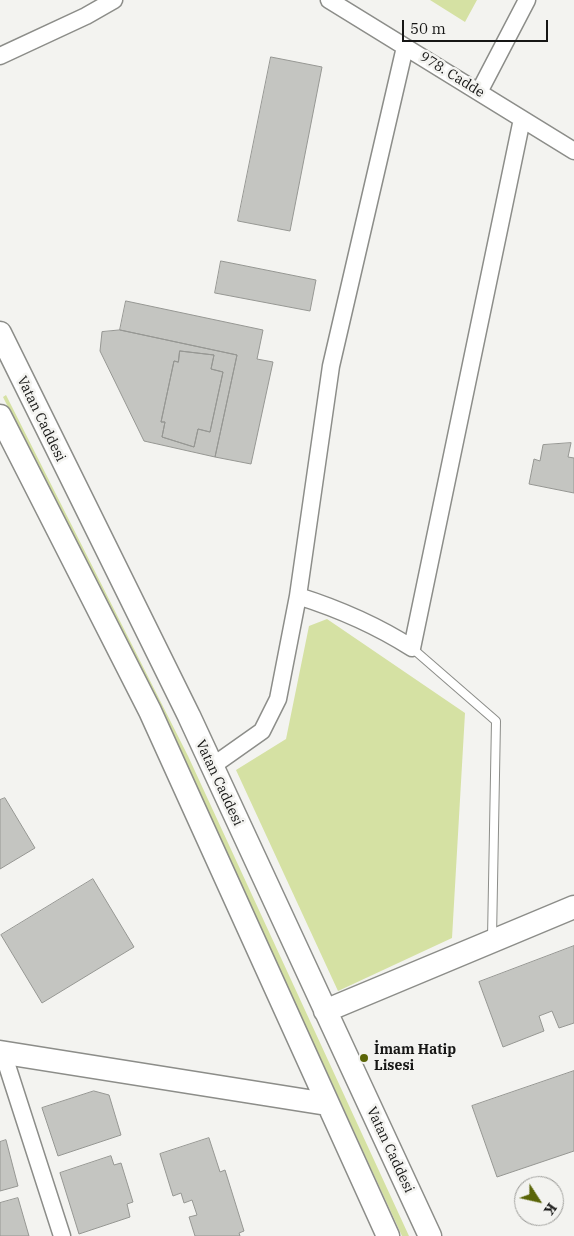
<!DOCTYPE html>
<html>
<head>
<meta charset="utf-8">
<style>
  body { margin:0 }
  #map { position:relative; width:574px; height:1236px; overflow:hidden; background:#f3f3f0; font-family:"IBM Plex Serif",serif }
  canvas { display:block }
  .north { position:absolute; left:514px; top:1176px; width:50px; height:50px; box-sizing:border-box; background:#f3f3f0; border:1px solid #9b9b98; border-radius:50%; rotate:125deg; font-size:14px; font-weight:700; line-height:20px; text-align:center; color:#161615 }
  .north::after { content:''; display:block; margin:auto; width:18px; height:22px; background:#5a6507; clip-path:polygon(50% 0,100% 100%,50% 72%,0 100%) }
  .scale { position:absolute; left:402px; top:20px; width:146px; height:22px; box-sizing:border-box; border:2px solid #161615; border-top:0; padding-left:6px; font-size:15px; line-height:18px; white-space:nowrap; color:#161615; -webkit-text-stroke:4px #f3f3f0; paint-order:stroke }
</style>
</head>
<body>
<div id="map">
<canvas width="574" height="1236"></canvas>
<div class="north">K</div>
<div class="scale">50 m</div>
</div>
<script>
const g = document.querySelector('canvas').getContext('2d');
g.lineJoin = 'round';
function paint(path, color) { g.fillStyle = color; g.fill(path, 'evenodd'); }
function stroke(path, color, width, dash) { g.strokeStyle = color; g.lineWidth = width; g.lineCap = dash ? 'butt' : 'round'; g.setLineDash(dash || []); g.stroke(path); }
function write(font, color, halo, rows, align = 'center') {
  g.font = font + ' "IBM Plex Serif",serif'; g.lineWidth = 5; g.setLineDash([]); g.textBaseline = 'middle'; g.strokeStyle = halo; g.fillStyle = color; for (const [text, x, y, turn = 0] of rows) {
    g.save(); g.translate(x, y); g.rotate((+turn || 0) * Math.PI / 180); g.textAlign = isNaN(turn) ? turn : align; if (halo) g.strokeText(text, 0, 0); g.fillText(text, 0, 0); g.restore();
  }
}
const green = new Path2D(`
  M430,0h47l-12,22z
  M6,395l182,361 221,480h-7l-209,-456 -190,-383z
  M327,619l138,94 -13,225 -114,53 -102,-221 50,-31 23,-113z`);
const building = new Path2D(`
  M271,57l51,10 -32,164 -52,-10z
  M221,261l95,19 -6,31 -95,-18z
  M126,301l137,29 -6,29 16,3 -22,102 -36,-7 22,-102 -117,-25z
  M120,330l117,25 -22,102 -71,-16 -44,-90 2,-19zM180,351l34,4 -3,14 12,3 -13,60 -12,-3 -4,18 -32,-10 3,-15h-4l13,-61 4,1z
  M180,351l34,4 -3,14 12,3 -13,60 -12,-3 -4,18 -32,-10 3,-15h-4l13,-61 4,1z
  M571,443l-3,14 6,1v35l-45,-9 5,-25 6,2 3,-16z
  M5,798l30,50 -35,21v-69z
  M93,879l41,68 -92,56 -41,-68z
  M574,946v77l-15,5 -7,-17 -13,5 5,15 -41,16 -24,-65z
  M574,1071v80l-77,26 -25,-71z
  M94,1091l15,4 12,40 -63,21 -16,-48z
  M209,1138l11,34 5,-2 19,61 -5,2 1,3h-45l-6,-19 8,-2 -5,-15 -8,3 -3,-10 -8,3 -13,-42z
  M6,1140l12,46 -18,5v-49z
  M111,1156l3,9 7,-2 12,39 -6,2 3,13 -51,17 -19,-61z
  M18,1198l11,38h-29v-33z`);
const lane = new Path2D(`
  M412,648l84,73 -4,217`);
const street = new Path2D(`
  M329,0l245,151
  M0,56l86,-40 28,-16
  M479,92l48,-92
  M298,596c41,13 78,29 114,52l110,-529
  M211,767l51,-36 16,-32 20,-103 33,-230 74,-319
  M3,1053l59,183`);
const secondary = new Path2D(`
  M0,333l189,383 241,520
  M0,416l150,295 238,525
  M325,1011l249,-104
  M0,1052l327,52`);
const markers = [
  [364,1058,5,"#5a6507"]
];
const streetNames = [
  ["978. Cadde",452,75,32],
  ["Vatan Caddesi",41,419,64],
  ["Vatan Caddesi",219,783,65],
  ["Vatan Caddesi",390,1150,65]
];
const poiNames = [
  ["İmam Hatip",374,1050],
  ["Lisesi",374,1066]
];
paint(green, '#d5e1a3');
paint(building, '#c4c5c1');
stroke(building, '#969793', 1);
stroke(lane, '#8c8d89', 10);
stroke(street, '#8c8d89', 19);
stroke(secondary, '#8c8d89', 25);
stroke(lane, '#fff', 8);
stroke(street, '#fff', 16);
stroke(secondary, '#fff', 22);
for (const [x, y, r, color] of markers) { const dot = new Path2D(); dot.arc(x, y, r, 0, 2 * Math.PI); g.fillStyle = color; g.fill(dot); stroke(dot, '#f3f3f0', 2); }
write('14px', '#161615', '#f3f3f0', streetNames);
write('bold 14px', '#161615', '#f3f3f0', poiNames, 'left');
</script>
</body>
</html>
